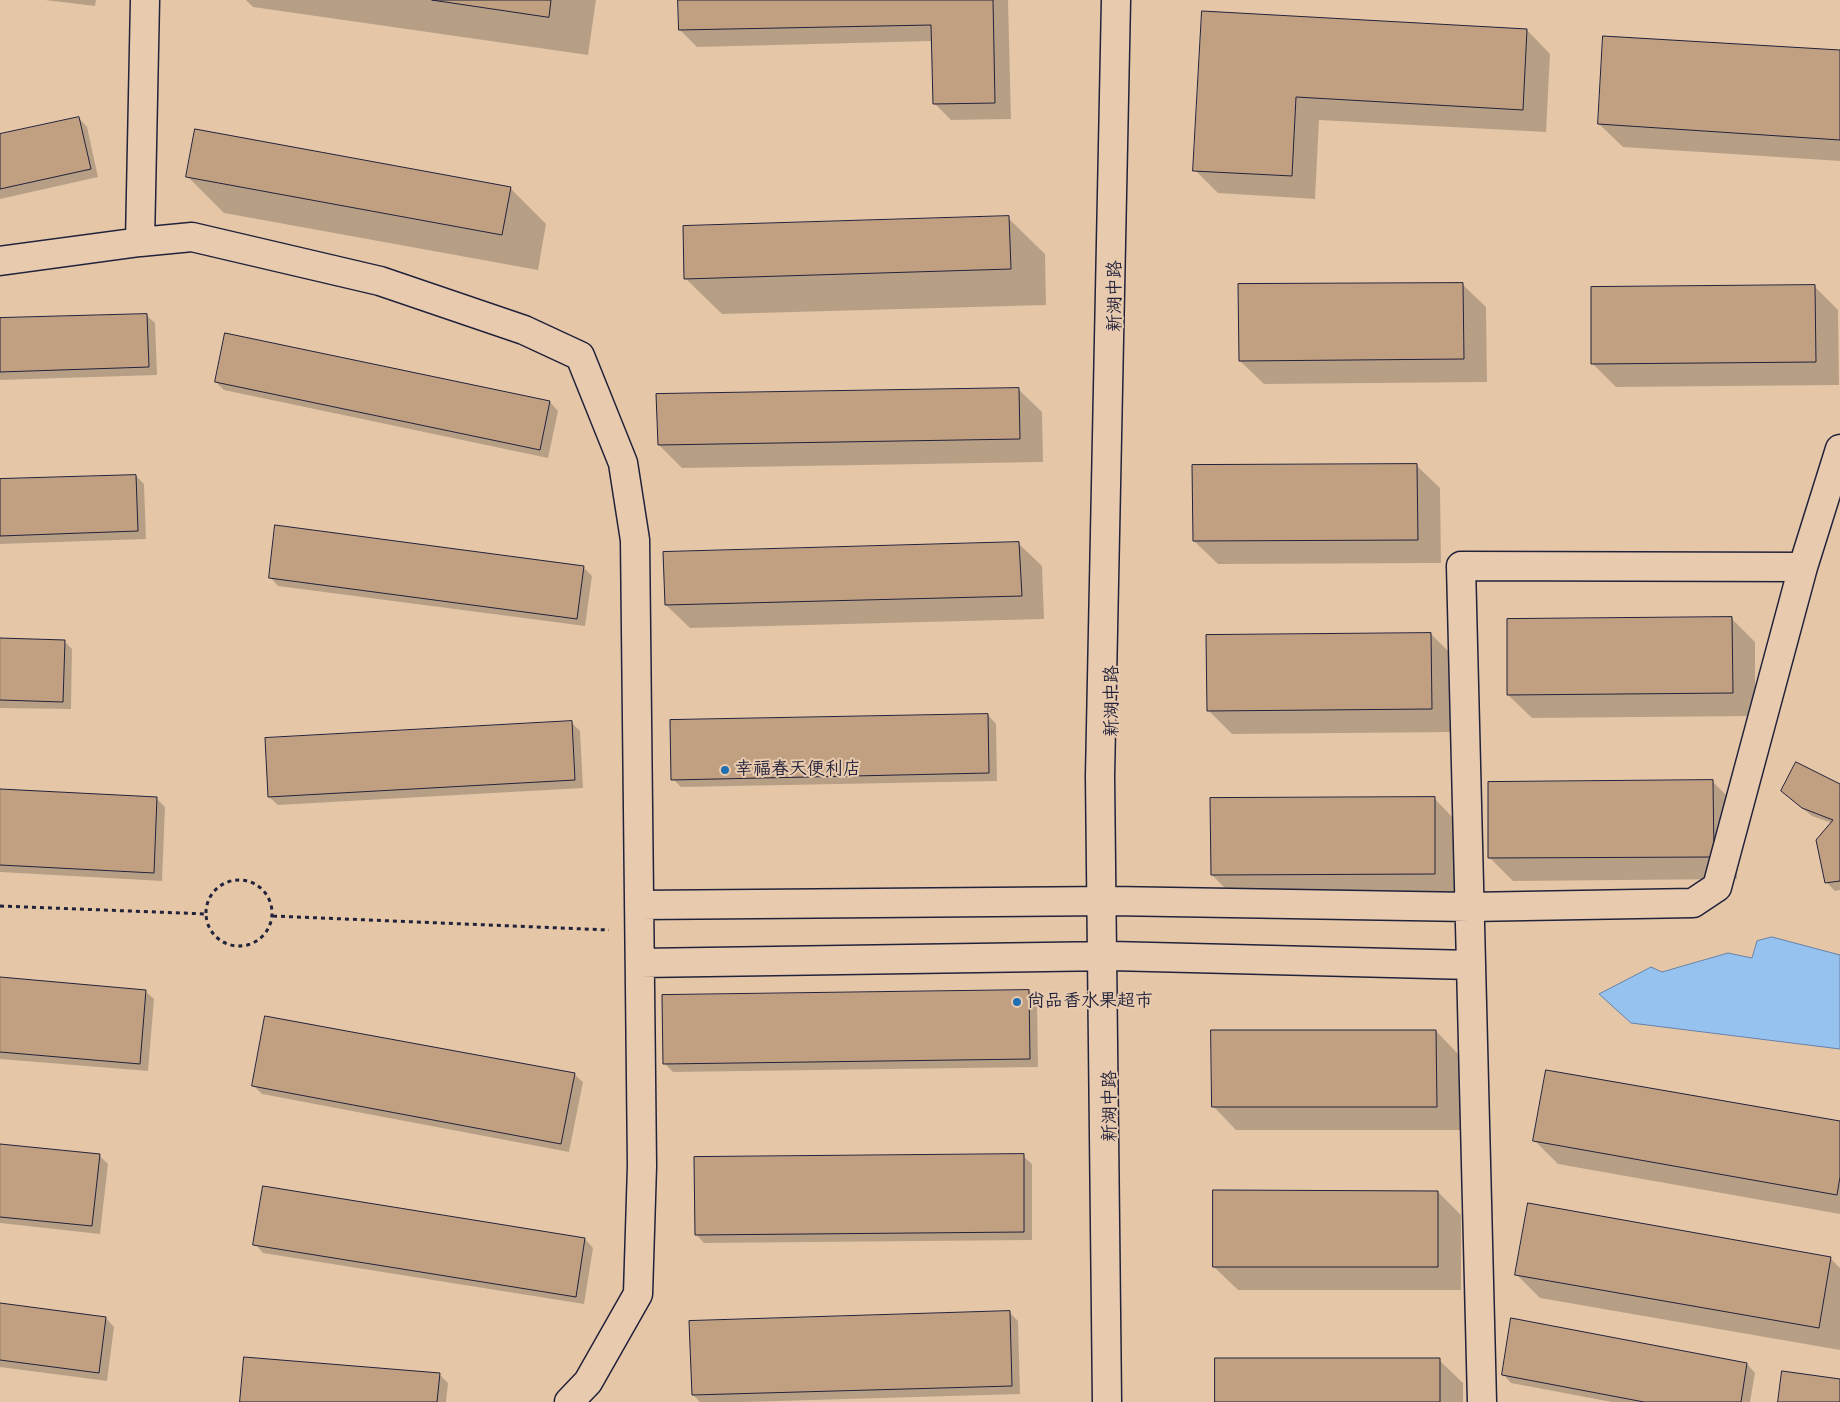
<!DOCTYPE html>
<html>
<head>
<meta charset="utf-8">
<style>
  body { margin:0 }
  canvas { display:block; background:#e5c7a8 }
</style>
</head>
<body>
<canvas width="1840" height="1402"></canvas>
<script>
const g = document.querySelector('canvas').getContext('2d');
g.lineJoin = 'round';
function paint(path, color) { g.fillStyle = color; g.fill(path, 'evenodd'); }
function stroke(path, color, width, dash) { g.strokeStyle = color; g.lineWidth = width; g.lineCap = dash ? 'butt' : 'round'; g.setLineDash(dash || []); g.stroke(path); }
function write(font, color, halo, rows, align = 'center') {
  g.font = font + ' Mynerve,"LXGW WenKai TC",sans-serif'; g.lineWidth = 4; g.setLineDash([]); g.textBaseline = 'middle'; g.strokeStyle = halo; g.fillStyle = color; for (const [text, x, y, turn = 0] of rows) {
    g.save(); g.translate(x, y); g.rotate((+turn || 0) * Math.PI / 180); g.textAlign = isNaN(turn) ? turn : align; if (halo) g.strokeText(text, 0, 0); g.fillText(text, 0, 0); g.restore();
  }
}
const water = new Path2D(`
  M1772,937l68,18v94l-209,-26 -32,-29 52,-27 11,5 66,-19 24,5 5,-17z`);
const shadow = new Path2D(`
  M45,0h51l-1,6z
  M246,0h350l-8,55 -335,-48z
  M680,0h328l3,119 -60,1 -17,-17 -1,-62 -236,6 -17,-17z
  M1203,13l324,17 23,24 -4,78 -227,-12 -4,79 -97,-6 -23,-23z
  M1840,52v109l-217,-14 -24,-23z
  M79,118l8,9 11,50 -98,22v-63z
  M188,177l322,11 36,36 -8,46 -314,-57z
  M1008,218l37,36 1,51 -324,9 -37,-36z
  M1462,284l24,23 1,75 -223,2 -24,-23z
  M1815,287l23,23 1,75 -223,2 -24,-24z
  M146,315l9,8 2,52 -157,5v-61z
  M226,335l324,67 8,9 -10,47 -324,-68 -8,-8z
  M1018,389l24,23 1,50 -361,6 -23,-23z
  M1416,465l24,23 1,75 -223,1 -24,-23z
  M136,476l8,8 2,55 -146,5v-63z
  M1018,543l24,23 2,53 -354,9 -24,-23z
  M584,568l8,8 -7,50 -307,-40 -8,-9z
  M1731,618l24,24v74l-223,2 -24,-23z
  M1431,634l23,23 1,75 -223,2 -23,-23z
  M0,640l64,1 8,8 -1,60 -71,-1z
  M988,715l8,9 1,57 -316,6 -8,-8z
  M571,722l9,9 3,57 -305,17 -9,-8z
  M1712,781l24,24 1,74 -224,2 -23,-23z
  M1840,786v104l-5,1 -9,-9 6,-59 -20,-7 -21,-17z
  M0,791l157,8 8,8 -3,74 -162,-9z
  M1434,798l23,24 1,75 -223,1 -23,-23z
  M0,979l145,12 9,8 -6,72 -148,-12z
  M1029,991l8,9 1,67 -365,5 -9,-9z
  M1436,1031l23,24 1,75h-224l-23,-24z
  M574,1074l9,8 -14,70 -307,-58 -8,-8z
  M1840,1123v91l-282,-50 -23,-23z
  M0,1145l99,10 9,9 -8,70 -100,-11z
  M1023,1156l9,8v76l-328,3 -8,-9z
  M1438,1192l23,23v75h-223l-24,-23z
  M585,1239l8,9 -9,56 -321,-51 -8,-9z
  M1830,1258l10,10v82l-300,-52 -24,-24z
  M0,1305l106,13 8,9 -7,54 -107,-14z
  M1010,1313l8,8 2,73 -276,8h-44l-7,-7z
  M1439,1360l24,23v19h-246z
  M1747,1364l8,9 -5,29h-138l-101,-19 -8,-9z
  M439,1374l9,9 -2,19h-205z`);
const building = new Path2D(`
  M432,0h119l-2,17z
  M678,0h315l2,103 -62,1 -2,-79 -252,5z
  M1202,11l325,18 -4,81 -227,-13 -4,79 -99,-5z
  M1603,36l237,14v90l-242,-16z
  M79,117l12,52 -91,20v-55z
  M195,129l316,58 -9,48 -316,-58z
  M1009,216l2,53 -327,10 -1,-53z
  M1463,283l1,76 -225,2 -1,-77z
  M1815,285l1,77 -225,2v-77z
  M147,314l2,53 -149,5v-54z
  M225,333l325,68 -10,49 -325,-68z
  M1019,388l1,51 -362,6 -2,-51z
  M1417,464l1,76 -225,1 -1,-76z
  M136,475l2,56 -138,5v-57z
  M275,525l309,41 -7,53 -308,-41z
  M1019,542l3,54 -357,9 -2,-53z
  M1732,617l1,76 -226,2v-76z
  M1431,633l1,76 -225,2 -1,-76z
  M0,638l65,2 -2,62 -63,-2z
  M988,714l1,59 -318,7 -1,-60z
  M572,721l3,59 -307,17 -3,-59z
  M1796,762l44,22v97l-15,2 -9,-43 17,-20 -31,-12 -21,-17z
  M1713,780l1,77 -226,1v-76z
  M0,789l157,8 -3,76 -154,-8z
  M1435,797v77l-224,1 -1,-77z
  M0,977l146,13 -6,74 -140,-12z
  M1029,990l1,69 -367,5 -1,-69z
  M265,1016l310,57 -14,71 -309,-58z
  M1211,1030h225l1,77h-225z
  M1546,1070l294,51v56l-3,18 -304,-54z
  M0,1144l100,10 -8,72 -92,-9z
  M1024,1154v78l-329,3 -1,-78z
  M263,1186l322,52 -9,59 -323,-52z
  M1213,1190l225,1v76h-225z
  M1528,1203l303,54 -12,71 -304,-53z
  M0,1303l106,14 -7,56 -99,-13z
  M1010,1311l2,75 -320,9 -3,-74z
  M1511,1318l236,45 -6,39h-97l-142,-27z
  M244,1357l196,16 -3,29h-197z
  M1215,1358h225v44h-225z
  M1782,1371l58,8v23h-62z`);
const path = new Path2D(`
  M206 913a33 33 0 1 1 66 0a33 33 0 1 1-66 0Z
  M0,906l207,8
  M273,916l336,14`);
const minor = new Path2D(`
  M140,242l5,-242
  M0,261l140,-19 52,-5 188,44 144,49 56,26 43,107 12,77 7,626 -4,128 -50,88 -19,20
  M639,905l472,-4 358,6 224,-4 24,-16 86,-320 37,-118
  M640,963l471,-7 360,9
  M1107,1402l-7,-626 16,-776
  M1482,1402l-21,-836 342,1`);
const markers = [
  [725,770,5,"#1f6fb2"],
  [1017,1002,5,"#1f6fb2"]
];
const streetNames = [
  ["新湖中路",1116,296,-90],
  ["新湖中路",1113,701,-90],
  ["新湖中路",1111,1106,-90]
];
const poiNames = [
  ["幸福春天便利店",735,770],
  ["尚品香水果超市",1027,1002]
];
paint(water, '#96c2ef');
stroke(water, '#6882a7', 1);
paint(shadow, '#0003');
paint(building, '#c1a081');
stroke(building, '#22223b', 1);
stroke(minor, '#22223b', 31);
stroke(path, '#22223b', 3, [4, 4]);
stroke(minor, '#e8cbaf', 28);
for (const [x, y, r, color] of markers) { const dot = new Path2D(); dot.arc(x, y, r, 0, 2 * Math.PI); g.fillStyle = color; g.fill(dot); stroke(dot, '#e8cbaf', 2); }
write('18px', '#22223b', '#e8cbaf', streetNames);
write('18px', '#22223b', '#e8cbaf', poiNames, 'left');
</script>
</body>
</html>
